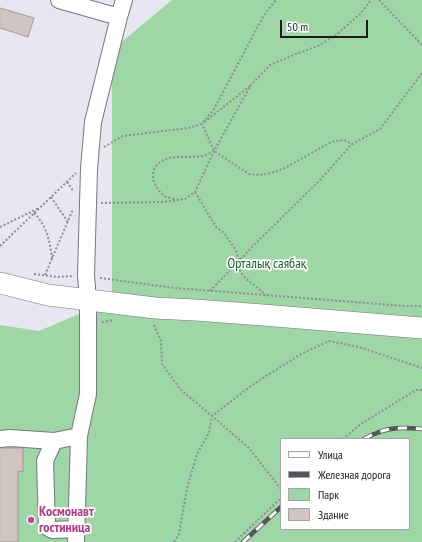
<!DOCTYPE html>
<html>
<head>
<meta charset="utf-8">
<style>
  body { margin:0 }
  #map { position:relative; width:422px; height:542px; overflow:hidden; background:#e6e7f1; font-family:"PT Sans Narrow",sans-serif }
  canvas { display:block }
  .legend { position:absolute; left:280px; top:438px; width:130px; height:92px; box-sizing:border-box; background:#fff; border:1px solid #a4a4a6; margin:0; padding:5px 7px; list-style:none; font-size:12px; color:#1c1c20 }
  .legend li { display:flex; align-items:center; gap:8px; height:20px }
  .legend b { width:20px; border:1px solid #a4a4a6 }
  .scale { position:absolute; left:280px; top:20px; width:88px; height:18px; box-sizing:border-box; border:2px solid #1c1c20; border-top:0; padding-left:5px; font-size:12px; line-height:14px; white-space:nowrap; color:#1c1c20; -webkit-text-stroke:3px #fff; paint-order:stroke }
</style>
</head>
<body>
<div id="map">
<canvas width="422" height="542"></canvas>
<ul class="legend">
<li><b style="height:5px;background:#fff"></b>Улица</li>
<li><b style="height:5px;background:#55555b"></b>Железная дорога</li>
<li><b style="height:11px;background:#9ed6a5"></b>Парк</li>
<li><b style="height:11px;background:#d1c5c2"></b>Здание</li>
</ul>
<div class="scale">50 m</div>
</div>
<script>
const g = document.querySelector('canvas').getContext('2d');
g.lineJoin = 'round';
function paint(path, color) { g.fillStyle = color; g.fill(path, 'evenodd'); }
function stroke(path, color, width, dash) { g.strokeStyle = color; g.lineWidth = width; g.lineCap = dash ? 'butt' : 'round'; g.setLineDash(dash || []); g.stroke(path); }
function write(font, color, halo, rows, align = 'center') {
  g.font = font + ' "PT Sans Narrow",sans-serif'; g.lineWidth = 3.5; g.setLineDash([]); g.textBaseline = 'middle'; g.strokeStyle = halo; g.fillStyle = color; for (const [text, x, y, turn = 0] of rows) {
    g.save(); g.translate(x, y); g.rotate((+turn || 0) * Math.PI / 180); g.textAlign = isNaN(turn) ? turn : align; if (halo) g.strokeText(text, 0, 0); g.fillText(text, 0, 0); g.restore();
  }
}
const green = new Path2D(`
  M172,0h250v542h-422v-217l39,6 73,-31v-250zM281,439h128v90h-128z`);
const building = new Path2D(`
  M0,8l34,10 -6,19 -28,-9z
  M0,448h23v24l-5,-1v71h-18z`);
const path = new Path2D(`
  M379,0l43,45
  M250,86l-48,38 12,27 35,23 11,1 11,-2 14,-5 46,-26 13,-2 8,4
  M104,147l19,-11 65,-8 14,-4 12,-15 50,-94 12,-15
  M67,182l7,10
  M195,192l21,35 8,6 11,16 4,10v10l4,7 23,19
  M51,197l17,25
  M178,200c-3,-1 -8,-2 -12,-3 -11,-7 -19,-24 -7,-34 13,-10 29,-4 43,-7 4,-1 8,-3 11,-5
  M101,203l63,-1 21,-3 10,-7 19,-41 37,-66 19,-20 26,-11 22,-8 18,-11 24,-21 11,-14
  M34,213c13,13 16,29 18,46
  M0,227l39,-19
  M0,246l76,-73
  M34,274l23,3 17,-1
  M45,275l28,-66
  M100,278l75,10 230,18h17
  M210,291l46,-48 64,-63 32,-36 28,-15 42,-56
  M102,322l11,-2
  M154,325l7,16 1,23 18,25 32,27 -3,17 -12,21 -10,34 -8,46 -5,8
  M343,439l18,-15 55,-34h6
  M281,489l-32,-41 -37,-32 40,-31 49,-31 28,-13 30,6 63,21
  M235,542l46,-44`);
const minor = new Path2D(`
  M59,0l60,17 -26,105 -4,47 -3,106 2,26v93l-9,42 -3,106
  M119,17l5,-17
  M0,439l10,-1 44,3
  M76,529l-24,1 -5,-3 -2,-66 9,-20 25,-5`);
const major = new Path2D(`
  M0,283l48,12 107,13 40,2 68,5 159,13`);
const rail = new Path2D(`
  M364,439c22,-12 33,-12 58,-10
  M243,542l38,-35`);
const markers = [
  [31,520,4,"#d1479c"]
];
const parkNames = [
  ["Орталық саябақ",267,264]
];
const hotelNames = [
  ["Космонавт",39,512],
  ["гостиница",39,528]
];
paint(green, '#9ed6a5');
paint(building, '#d1c5c2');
stroke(building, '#a39795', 1);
stroke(minor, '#767780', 18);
stroke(major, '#767780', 22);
stroke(path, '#8d8e95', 2, [2, 2]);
stroke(minor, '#fff', 16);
stroke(major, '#fff', 21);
stroke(rail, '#55555b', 4.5);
stroke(rail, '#fff', 3, [9]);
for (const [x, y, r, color] of markers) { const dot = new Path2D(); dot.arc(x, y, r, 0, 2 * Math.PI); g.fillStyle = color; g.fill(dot); stroke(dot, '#fff', 1.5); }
write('14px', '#105e26', '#fff', parkNames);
write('bold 14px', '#b23c85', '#fff', hotelNames, 'left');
</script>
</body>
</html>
